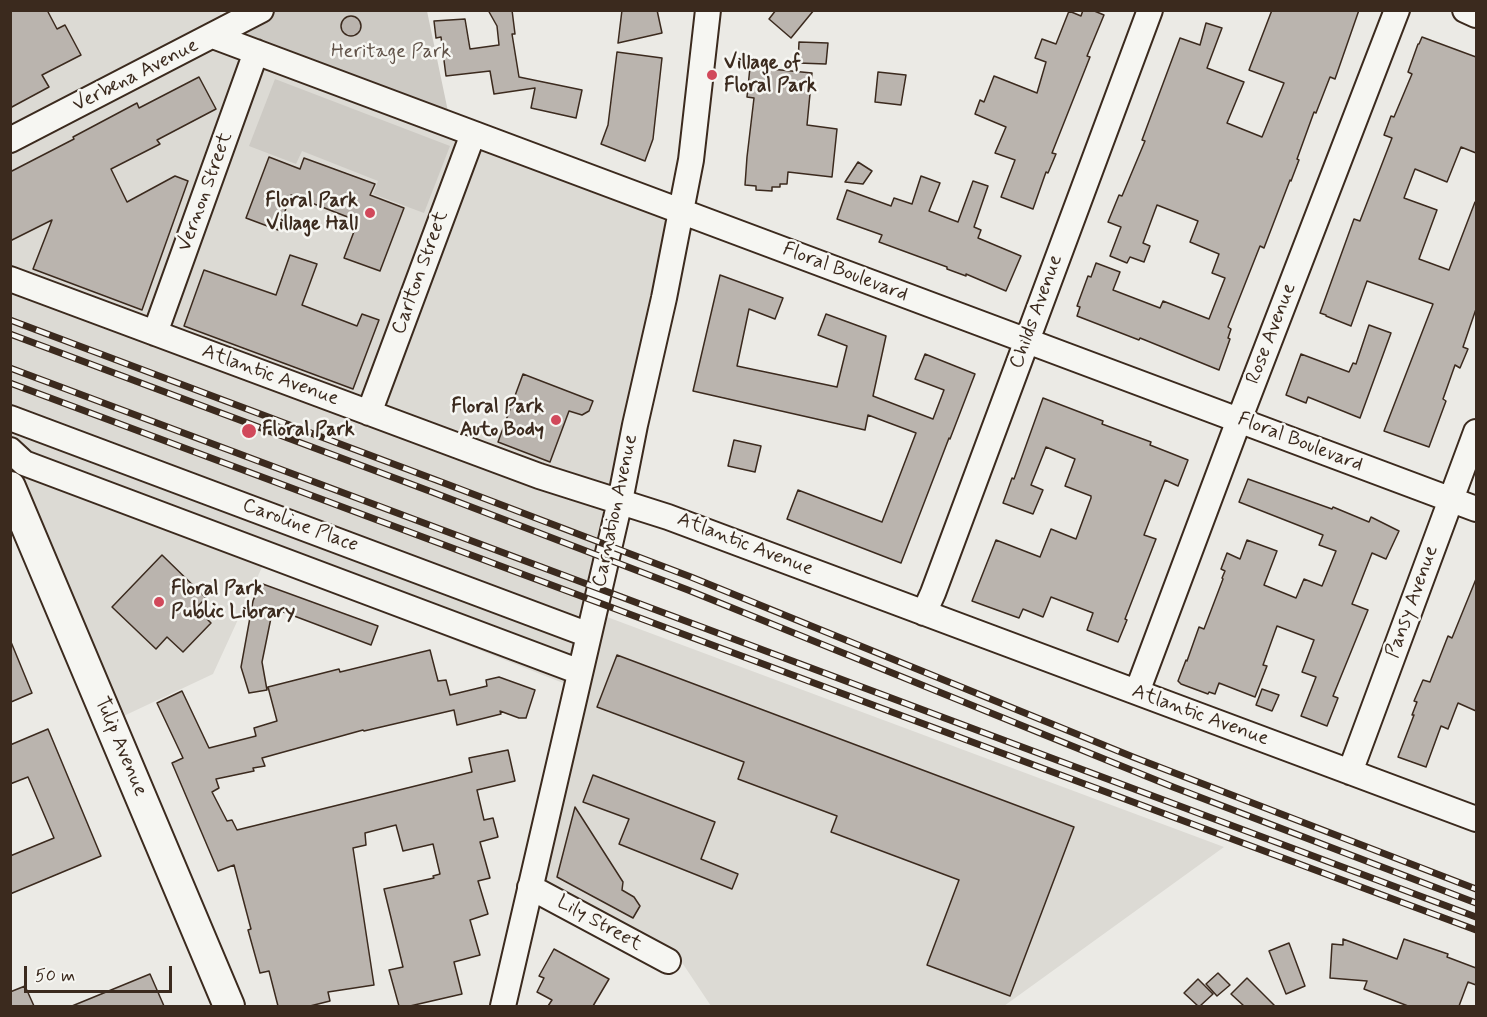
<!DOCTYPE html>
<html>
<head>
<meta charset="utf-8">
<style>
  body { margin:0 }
  #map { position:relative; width:1487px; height:1017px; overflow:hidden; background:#ebeae5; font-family:Mynerve,sans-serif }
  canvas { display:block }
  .frame { position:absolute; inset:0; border:12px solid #3b2a1e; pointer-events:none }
  .scale { position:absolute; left:24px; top:966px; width:148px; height:27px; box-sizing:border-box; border:3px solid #3b2a1e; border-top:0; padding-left:8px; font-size:18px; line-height:21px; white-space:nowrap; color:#3b2a1e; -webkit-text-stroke:4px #f6f6f2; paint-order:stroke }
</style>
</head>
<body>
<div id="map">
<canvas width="1487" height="1017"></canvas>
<div class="frame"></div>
<div class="scale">50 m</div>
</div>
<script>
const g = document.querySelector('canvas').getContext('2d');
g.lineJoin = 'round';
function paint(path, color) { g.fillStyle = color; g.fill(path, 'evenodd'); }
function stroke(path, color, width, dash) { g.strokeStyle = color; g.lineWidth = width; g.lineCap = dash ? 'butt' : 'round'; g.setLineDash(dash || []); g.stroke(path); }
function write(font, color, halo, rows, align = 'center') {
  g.font = font + ' Mynerve,sans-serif'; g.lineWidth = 5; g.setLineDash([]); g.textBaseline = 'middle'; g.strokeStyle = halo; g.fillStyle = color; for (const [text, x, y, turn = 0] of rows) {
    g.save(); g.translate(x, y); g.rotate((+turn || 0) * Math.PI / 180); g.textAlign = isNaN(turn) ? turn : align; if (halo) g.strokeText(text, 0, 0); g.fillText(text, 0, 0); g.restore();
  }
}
const built = new Path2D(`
  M11,11h208l10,19 449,178 -79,406 625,233 -220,159h-293l-34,-51 -142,-78 46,-187 -318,-125 -50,109 -100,47 -85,-198 -17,7z`);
const green = new Path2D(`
  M267,11h160l23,110 -230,-86z
  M275,79l175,67 -26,67 -51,-19 5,-13 -76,-30 -6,13 -47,-18z`);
const building = new Path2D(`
  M10,10h37l10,19 8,-4 16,30 -39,20 7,12 -39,21z
  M488,10h24l3,24h-3l7,43 63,13 -6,28 -45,-10 4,-20 -41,6 -4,-23 -44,5 -5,-39 -5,1 -2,-17 31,-2 5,30 29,-4 -2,-19z
  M622,10h35l5,23 -44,10z
  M776,10h38l-23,28 -22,-19z
  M1083,10h9l12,5 -17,41 3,1 -38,96 4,1 -8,19 -2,-1 -13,37 -32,-12 14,-37 -20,-7 11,-26 -31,-13 5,-14 4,2 10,-26 43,17 9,-31 -11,-4 7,-19 14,5 13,-33 12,5z
  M1272,10h87l-24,69 -5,-2 -14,36 -2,-1 -17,47 2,1 -8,21 -1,-1 -26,68 -4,-2 -32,81 3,2 -3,9 2,1 -11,31 -79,-32 -1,2 -62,-24 3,-9 -3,-1 11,-30 3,1 5,-14 24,9 -7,18 47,18 3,-7 46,18 16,-41 -13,-5 7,-19 -29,-12 8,-21 -41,-16 -14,38 7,3 -6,16 -14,-5 -3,6 -17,-7 11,-29 -13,-5 11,-27 3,1 23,-55 -3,-1 38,-102 20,7 6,-22 16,5 -15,40 37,14 -17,41 35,14 22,-54 -35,-13z
  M341 26a10 10 0 1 1 20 0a10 10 0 1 1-20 0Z
  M1422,37l54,20v96l-15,-6 -14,35 -32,-13 -11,29 33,12 -18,49 30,11 26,-68h1v107l-13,38 5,2 -8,19 -5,-3 -12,34 3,2 -17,46 -45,-16 49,-127 -66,-23 -16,45 -25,-10v-1l-6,-2 34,-94 6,2 32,-83 -8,-3 7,-19 3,1 18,-43 -4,-2 10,-28h1z
  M799,42l29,1 -2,21 -28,-1z
  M617,52l45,6 -9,81 -8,22 -44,-17 7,-19z
  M750,67l62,6 -5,52 30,4 -5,48 -44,-5 -1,12h-7v3h-8v4l-16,-1v-4l-11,-1 2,-28 7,-59 -7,-1z
  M878,72l28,3 -5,30 -26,-3z
  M199,77l17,32 -59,31 3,4 -49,25 16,33 48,-26 13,5 -46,129 -109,-41 19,-49 -42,21v-69l64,-33 -1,-2 64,-34 2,5z
  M269,157l31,12 4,-11 71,26 -5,11 34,13 -24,63 -36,-13 14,-37 -67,-26 -13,35 -32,-12z
  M858,162l14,9 -9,13 -18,-2z
  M921,176l19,7 -11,28 29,11 15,-41 15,5 -14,41 7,3 -3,8 43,18 -15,35 -40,-17v2l-19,-7v-2l-68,-25 3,-7 -45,-16 10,-29 44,16 3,-8 18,6z
  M290,255l27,9 -15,41 55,21 5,-12 17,6 -26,69 -169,-63 20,-56 72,25z
  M720,275l63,23 -8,21 -26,-10 -12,57 100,21 10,-41 -29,-11 8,-21 60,22 -13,60 60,23 11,-29 -29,-11 10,-25 50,20 -25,65 -1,-1 -48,125 -114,-44 11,-29 84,32 34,-89 -48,-18 -3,15 -172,-39z
  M1369,325l22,8 -31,85 -52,-21 -2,6 -20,-8 15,-41 48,18 4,-9 3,1z
  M523,374l70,27 -4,10 -7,4 -13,-4 -19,51 -52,-20z
  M1043,398l60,23 -1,3 49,18 -1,3 38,15 -10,26 -13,-6 -8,21 -13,34 12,4 -31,80 2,1 -9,22 -31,-12 6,-17 -42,-16 -8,20 -20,-8 -4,9 -47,-17 24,-61 44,17 11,-28 25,10 15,-41v-2l-26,-10 10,-27 -29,-12 -15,38 12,5 -10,24 -30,-11 9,-25 2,1z
  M734,440l27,6 -6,26 -27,-6z
  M1248,479l84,30 1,-2 36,15 2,-5 28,14 -13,28 -14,-6 -20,51 16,6 -35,86 5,2 -11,28 -26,-10 15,-39 -14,-5 12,-32 -37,-14 -14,39 4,1 -12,31 -36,-14 -4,11 -6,-2 -1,2 -27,-10 -3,-3 8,-21 1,1 12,-34 5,2 19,-50 -1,-1 3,-7 -4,-2 6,-16 13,6 7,-19 30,11 -13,34 32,13 8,-19 18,7 14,-35 -17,-6 4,-10 -84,-33z
  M162,555l44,43 -10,10 15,15 -28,29 -16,-15 -11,12 -44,-42z
  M1476,579v132l-18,-8 -10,26 -7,-3 -15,41 -28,-10 16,-42h-2l5,-13 -3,-1 9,-21 7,2 18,-46 4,2z
  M260,583l118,43 -7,19 -98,-37 -11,54 5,28 -18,3 -8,-26 12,-66z
  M11,642l21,51 -21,9z
  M430,650l8,31 8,-1 4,15 37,-9 -1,-6 13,-3 36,13 -9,28h-7l-19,-7 1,3 -44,11 -3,-15 -90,21 -1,-1 -101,28 3,8 -12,2 1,3 -38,8 3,9 -7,4 15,29 5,-1 5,10 235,-58 -3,-14 39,-8 7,31 -38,9 7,30 9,-2 5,19 -18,5 10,36 -12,3 10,33 -18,6 10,35 -26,7 8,32 -52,12h-11l-10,-36 14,-3 -19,-78 50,-11 -1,-2 7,-2 -7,-30 -30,7 -7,-26 -31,8 1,12 -13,3 21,137 -46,7 2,9 -20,5h-32l-9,-35 -9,2 -12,-43 3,-1 -17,-64 -16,6 -46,-108 11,-5 -26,-55 25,-12 27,57 47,-12 -2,-8 23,-7 -9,-34 71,-18 1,3z
  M617,655l457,172 -64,169 -83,-31 32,-85 -128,-48 6,-16 -99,-37 6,-17 -147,-55z
  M1262,689l17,6 -7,16 -16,-6z
  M48,729l53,127 -91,38v-38l44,-18 -26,-61 -18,7v-39z
  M593,775l122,47 -14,37 37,15 -6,15 -113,-45 10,-25 -46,-17z
  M575,807l48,75 -1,8 12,7 6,9 -7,12 -76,-41z
  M1343,939l54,20 7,-20 44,15 -1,3 29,11v17l-8,-3 -9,24h-51l-44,-17 3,-8 -37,-3 2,-34 11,1z
  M1289,943l16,43 -19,8 -17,-43z
  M554,949l55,30 -16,27h-45l4,-6 -15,-8 7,-14 -5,-2z
  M1218,973l12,12 -13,11 -11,-12z
  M150,974l14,32h-92z
  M1247,978l28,28h-31l-13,-12z
  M1198,979l15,15 -13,12h-2l-14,-13z
  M25,986l9,20h-24v-14z`);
const minor = new Path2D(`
  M1465,10l11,5
  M213,36l1263,473
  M10,140l251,-130
  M10,279l529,197 129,41 808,302
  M155,333l101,-281
  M369,413l104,-279
  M10,418l579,217
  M10,450l14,13 556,209
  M924,613l9,-20 217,-583
  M1137,692l102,-272 158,-410
  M1350,772l126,-340
  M530,887l138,74
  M503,1006l117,-505 15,-76 29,-127 27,-138 17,-150`);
const major = new Path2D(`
  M10,487l219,519`);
const rail = new Path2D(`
  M10,320l426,160 255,97 442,180 343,132
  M10,334l422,158 256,98 485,197 303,116
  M10,368l1466,549
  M10,383l1466,547`);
const markers = [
  [712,75,6,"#d1495b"],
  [370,213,6,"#d1495b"],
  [556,420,6,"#d1495b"],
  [249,431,8,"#d1495b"],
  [159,602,6,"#d1495b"]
];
const parkNames = [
  ["Heritage Park",391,53]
];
const poiNames = [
  ["Village of",724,64],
  ["Floral Park",724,87],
  ["Floral Park",358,202,"right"],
  ["Village Hall",358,225,"right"],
  ["Floral Park",544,408,"right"],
  ["Auto Body",544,431,"right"],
  ["Floral Park",262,431],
  ["Floral Park",171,590],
  ["Public Library",171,613]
];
const streetNames = [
  ["Verbena Avenue",136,76,-27],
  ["Vernon Street",206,192,-70],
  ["Carlton Street",421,273,-70],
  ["Floral Boulevard",845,273,21],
  ["Childs Avenue",1037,312,-70],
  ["Rose Avenue",1272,334,-69],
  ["Atlantic Avenue",270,376,20],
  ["Floral Boulevard",1300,443,21],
  ["Carnation Avenue",616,511,-78],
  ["Caroline Place",300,526,20],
  ["Atlantic Avenue",745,545,21],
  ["Pansy Avenue",1413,602,-70],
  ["Atlantic Avenue",1200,716,20],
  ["Tulip Avenue",120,747,67],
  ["Lily Street",599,924,29]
];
paint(built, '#dcdad4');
paint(green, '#cdcac4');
paint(building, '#bab4ae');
stroke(building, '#3b2a1e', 1.5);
stroke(minor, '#3b2a1e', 28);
stroke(major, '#3b2a1e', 34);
stroke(minor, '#f6f6f2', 24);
stroke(major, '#f6f6f2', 30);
stroke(rail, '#3b2a1e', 7);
stroke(rail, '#f6f6f2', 4.5, [14]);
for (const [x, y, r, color] of markers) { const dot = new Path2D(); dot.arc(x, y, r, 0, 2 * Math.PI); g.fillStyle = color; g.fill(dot); stroke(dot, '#f6f6f2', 2); }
write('20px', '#605248', '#f6f6f2', parkNames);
write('bold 20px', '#3b2a1e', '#f6f6f2', poiNames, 'left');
write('20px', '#3b2a1e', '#f6f6f2', streetNames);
</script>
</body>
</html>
